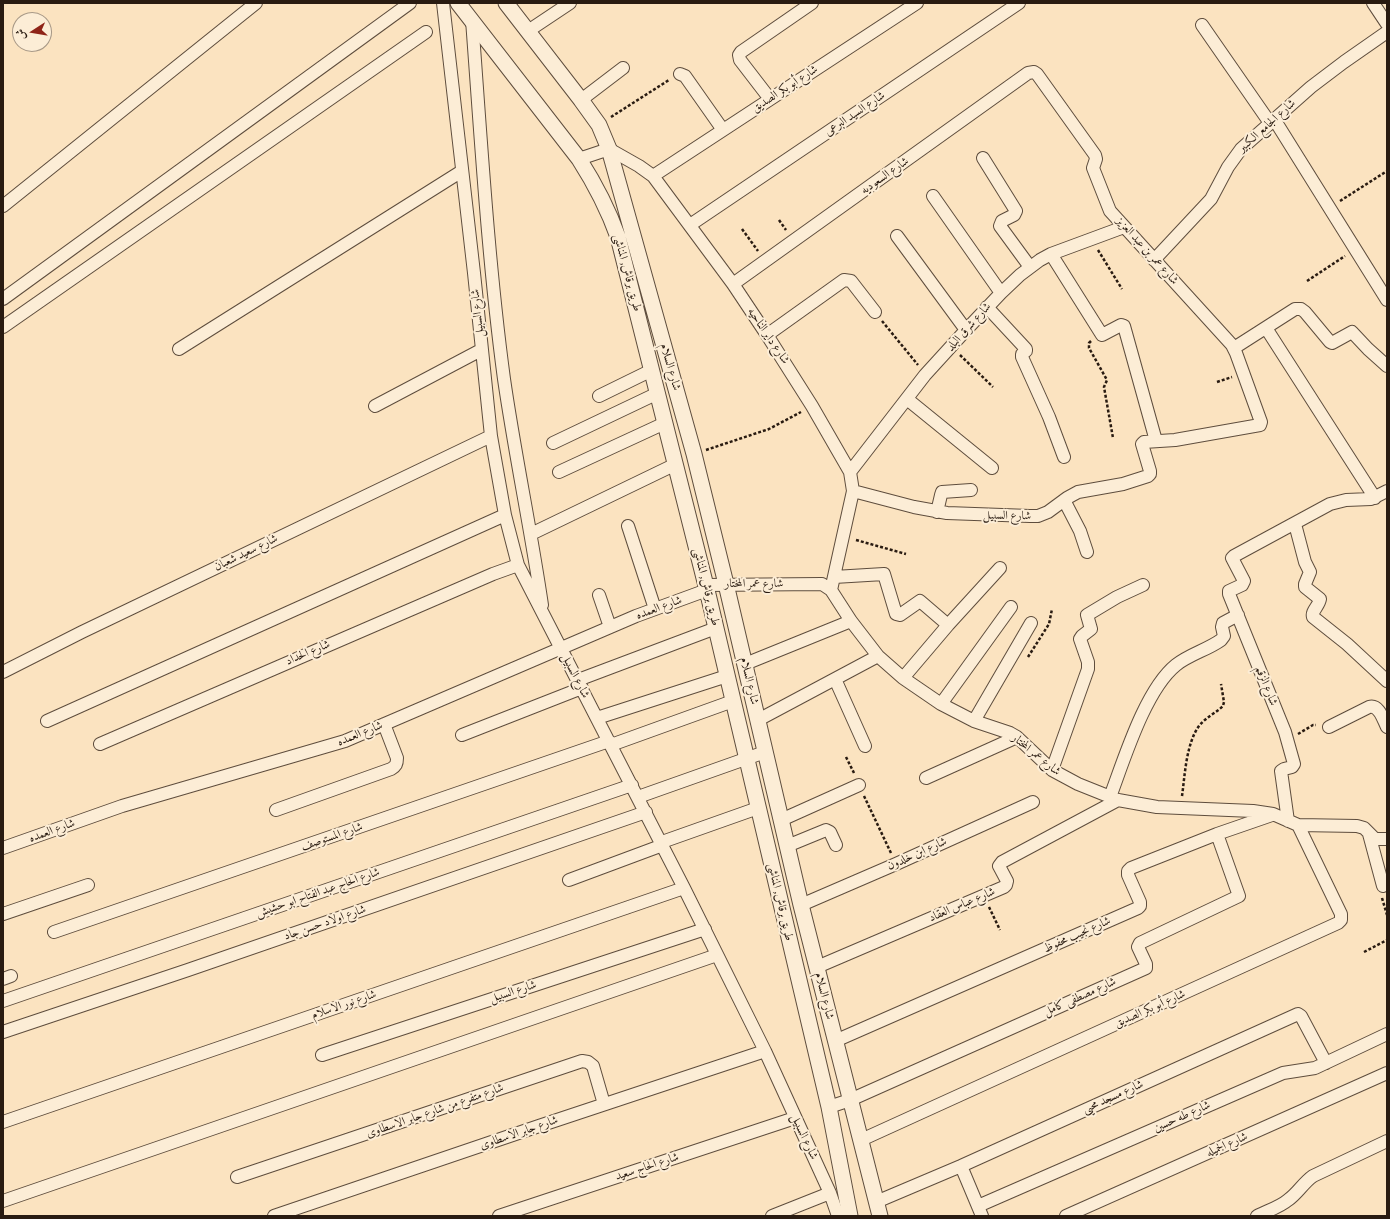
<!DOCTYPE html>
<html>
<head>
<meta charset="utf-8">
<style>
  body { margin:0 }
  #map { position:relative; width:1390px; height:1219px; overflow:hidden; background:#fbe3c0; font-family:Alegreya,Amiri,serif }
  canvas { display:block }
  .frame { position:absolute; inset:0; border:4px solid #291b11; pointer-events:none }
  .north { position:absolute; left:12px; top:12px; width:40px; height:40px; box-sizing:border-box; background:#fcedd6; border:1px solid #a89987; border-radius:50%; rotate:258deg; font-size:11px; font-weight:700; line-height:16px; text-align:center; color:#291b11 }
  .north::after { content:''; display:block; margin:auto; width:14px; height:18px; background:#8f2418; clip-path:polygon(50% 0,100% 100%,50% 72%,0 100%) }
</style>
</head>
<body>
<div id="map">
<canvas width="1390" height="1219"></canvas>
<div class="frame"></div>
<div class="north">ش</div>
</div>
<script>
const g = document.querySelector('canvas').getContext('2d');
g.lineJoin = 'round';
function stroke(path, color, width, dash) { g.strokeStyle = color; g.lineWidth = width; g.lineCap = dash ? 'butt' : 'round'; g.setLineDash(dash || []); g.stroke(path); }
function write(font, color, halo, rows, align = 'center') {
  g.font = font + ' Alegreya,Amiri,serif'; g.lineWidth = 4; g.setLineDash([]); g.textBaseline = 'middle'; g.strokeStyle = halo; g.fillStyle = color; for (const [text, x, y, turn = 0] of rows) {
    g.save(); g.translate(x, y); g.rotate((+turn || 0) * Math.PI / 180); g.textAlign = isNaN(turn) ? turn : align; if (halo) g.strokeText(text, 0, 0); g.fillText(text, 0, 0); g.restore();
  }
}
const path = new Path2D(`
  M611,117l58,-37
  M1340,201l47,-30
  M779,220l7,10
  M742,229l16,22
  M1098,250l24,39
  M1307,281l38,-25
  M882,321l36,44
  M1091,341l-2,2v5l18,32 -3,7 9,51
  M960,355l33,32
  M1217,382l15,-5
  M706,450l63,-21 32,-17
  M856,540l50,14
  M1028,657l21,-33 3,-15
  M1298,734l15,-9h3
  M846,757l8,16
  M864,796l27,57
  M1182,796c3,-21 4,-52 17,-70 7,-9 17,-13 24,-20l1,-4 -3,-18
  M1382,898l5,17
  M989,907l11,23
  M1364,952l23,-12`);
const minor = new Path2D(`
  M443,3l31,270 17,163 14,79 13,50 166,323 81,163 65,142 8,23
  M1373,3l14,21
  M472,20c9,120 16,240 32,359 11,76 27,151 38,226
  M1202,25l68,98
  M528,31l42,-28
  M680,74l5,2 38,54
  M770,99l-30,-39 -1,-5 2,-3 71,-49
  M581,100l42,-32
  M1274,119l113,181
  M983,158l33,53 -2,4 -12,6 -2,5 30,41
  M579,159l30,-10 30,17 14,10 80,108 34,51 45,71 38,66 3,19 -22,99
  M653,176l264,-173
  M933,196l68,97
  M3,206l253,-203
  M690,225l329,-222
  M897,236l69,94
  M1051,254l51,81 19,-10 3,1 32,115
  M1154,260l57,-61 17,-32 13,-18 70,-62 33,-25 43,-30
  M733,284l295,-211 6,-1 3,2 58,81 1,4 -3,9 17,43 122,134 4,8 25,69 -1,3 -85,15 -31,2 -2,2 8,27v3l-2,2 -25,8 -45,8 -11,6 -19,14 -10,4h-8l-83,-3 -33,-6 -61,-16
  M3,299l407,-296
  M987,307l39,42v2l-4,3v3l27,60 15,40
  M3,327l423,-295
  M1266,328l109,170
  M767,335l77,-55 7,1 24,31
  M1234,348l61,-39h6l4,3 25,30 2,1 20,-11 16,17 19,17
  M179,349l283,-178
  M599,396l53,-26
  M907,399l85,69
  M375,406l106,-56
  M553,443l105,-50
  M559,472l106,-49
  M850,472l75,-97 41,-45 35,-37 19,-18 20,-15 11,-6 73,-27
  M1064,500l16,31 7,21
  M937,512l4,-17 1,-3 29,-2
  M1295,524l10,38 5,10 -5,12v3l15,12c-1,7 -9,12 -7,18l34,27 40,37
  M628,526l27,83
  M531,534l145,-70
  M834,577l50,-3 12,40 4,1 20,-14 28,24
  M706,585l116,-1 9,6 20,31 27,35 25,22 38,26 33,17 36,12 7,4 35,33 26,14 40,16 39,7 96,4 20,3 25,11 59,1 7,2 11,11h12
  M599,595l11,32
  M745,664l106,-43
  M3,672l79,-40 409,-196
  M903,678l45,-53 52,-57
  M835,679l30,67
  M578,680l138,-52
  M941,704l70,-97
  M597,718l130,-42
  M758,720l120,-64
  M47,721l458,-206
  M974,721l57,-98
  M1329,727l40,-20c10,-3 14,12 18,20
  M462,735l120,-47
  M100,744l393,-170 25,-9
  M611,745l122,-44
  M1052,770l36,-101v-7l-8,-23 2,-3 9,-7 -4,-14 30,-18 26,-12
  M926,778l91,-41
  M638,797l127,-45
  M1110,797c14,-37 35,-107 66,-132 14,-11 31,-15 45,-25l3,-4 -2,-9 1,-4 15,-8
  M276,810l115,-41c5,-3 6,-5 6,-11l-13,-34
  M781,820l78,-35
  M1288,821l-7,-50 3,-2 8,-2 2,-3 -9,-32 -56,-138v-3l13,-6 2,-4 -12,-23 2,-2 96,-52 16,-4 25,-1 16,-8
  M1369,834l14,52
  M662,842l96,-34
  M787,846l39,-16 4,2 6,13
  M3,848l119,-42 223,-65 291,-125 71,-26
  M569,880l94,-35
  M801,905l95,-41 137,-62
  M3,914l85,-29
  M54,932l555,-191
  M817,967l187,-80 2,-2 1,-4 -8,-15 3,-4 116,-62
  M3,979l8,-3
  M3,1001l629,-216
  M3,1032l185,-62 458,-158
  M835,1041l303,-133 2,-2v-4l-12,-27v-4l3,-3 86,-34 55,-19
  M322,1055l383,-126
  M829,1107l21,-7 296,-132v-4l-8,-17 2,-4 99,-47 -22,-62
  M3,1122l681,-234
  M861,1140l477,-217 3,-3v-6l-43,-89
  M961,1166l21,50
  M237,1177l345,-116 6,1 5,4 11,38
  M3,1201l714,-246
  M876,1202l85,-36 337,-152 3,2 25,47
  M978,1206l305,-133 32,-5 72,-34
  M274,1216l265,-90 226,-75
  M499,1216l296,-98
  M772,1216l58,-23
  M1066,1216l321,-143
  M1257,1216c10,-5 23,-9 31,-16 10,-7 15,-17 25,-24l74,-35`);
const tertiary = new Path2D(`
  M458,3l121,156c16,25 29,50 39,78l89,353 122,517 21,109
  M506,3l75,97 18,25 10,24 85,305 32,130 75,321 79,311`);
const streetNames = [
  ["شارع أبو بكر الصديق",785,89,-33],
  ["شارع السيد البرعى",855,114,-34],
  ["شارع الجامع الكبير",1267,126,-42],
  ["شارع السعوديه",885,176,-35],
  ["شارع عمر بن عبد العزيز",1147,251,48],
  ["طريق برقاش, المناشى",627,273,75],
  ["شارع السبيل",478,313,-96],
  ["شارع شرق البلد",969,327,-48],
  ["شارع داير الناحيه",768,336,56],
  ["شارع السلام",670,367,74],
  ["شارع السبيل",1007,516,1],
  ["شارع سعيد شعبان",246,553,-26],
  ["شارع عمر المختار",754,584],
  ["طريق برقاش, المناشى",706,587,76],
  ["شارع العمده",659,608,-20],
  ["شارع الحداد",308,653,-23],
  ["شارع السبيل",575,676,63],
  ["شارع السلام",749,681,77],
  ["شارع الزقم",1266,686,68],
  ["شارع العمده",360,734,-22],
  ["شارع عمر المختار",1036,755,39],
  ["شارع العمده",52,831,-20],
  ["شارع المستوصف",332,837,-19],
  ["شارع ابن خلدون",917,854,-24],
  ["شارع الحاج عبد الفتاح ابو حشيش",318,893,-19],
  ["طريق برقاش, المناشى",780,902,77],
  ["شارع عباس العقاد",962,905,-23],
  ["شارع اولاد حسن جاد",325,923,-19],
  ["شارع نجيب محفوظ",1077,935,-24],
  ["شارع السبيل",513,992,-18],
  ["شارع السلام",824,996,76],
  ["شارع مصطفى كامل",1080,997,-24],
  ["شارع نور الاسلام",344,1005,-19],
  ["شارع أبو بكر الصديق",1150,1009,-24],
  ["شارع مسجد محيى",1113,1097,-24],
  ["شارع متفرع من شارع جابر الاسطاوى",435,1111,-19],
  ["شارع طه حسين",1182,1117,-24],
  ["شارع جابر الاسطاوى",519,1133,-19],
  ["شارع السبيل",804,1137,65],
  ["شارع الجميله",1227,1145,-24],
  ["شارع الحاج سعيد",647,1167,-18]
];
stroke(minor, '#5e4d3d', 14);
stroke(tertiary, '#5e4d3d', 17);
stroke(path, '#291b11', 2.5, [3, 2]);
stroke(minor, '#fcedd6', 12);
stroke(tertiary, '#fcedd6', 15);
write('12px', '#291b11', '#fcedd6', streetNames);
</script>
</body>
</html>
